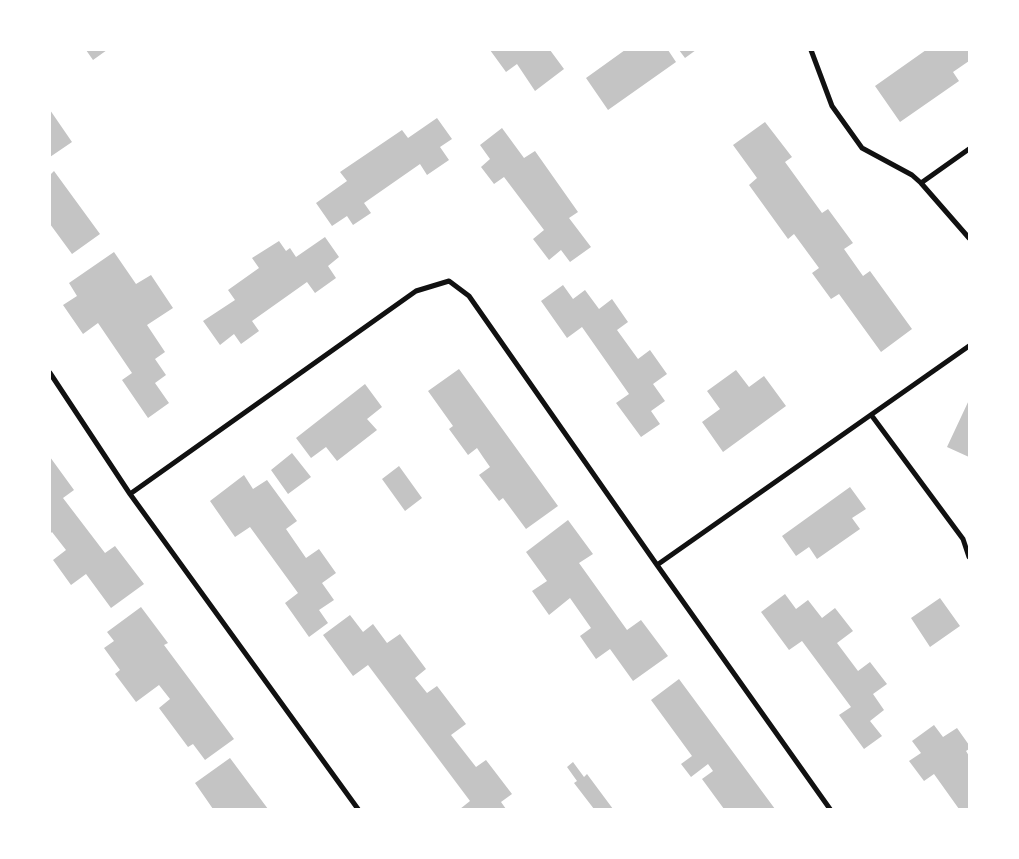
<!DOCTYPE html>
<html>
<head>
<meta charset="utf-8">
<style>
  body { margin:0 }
  #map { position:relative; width:1019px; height:859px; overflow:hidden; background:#fff; font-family:"Roboto Serif",serif }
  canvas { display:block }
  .frame { position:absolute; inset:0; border:51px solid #fff; pointer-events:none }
</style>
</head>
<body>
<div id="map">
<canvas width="1019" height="859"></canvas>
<div class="frame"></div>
</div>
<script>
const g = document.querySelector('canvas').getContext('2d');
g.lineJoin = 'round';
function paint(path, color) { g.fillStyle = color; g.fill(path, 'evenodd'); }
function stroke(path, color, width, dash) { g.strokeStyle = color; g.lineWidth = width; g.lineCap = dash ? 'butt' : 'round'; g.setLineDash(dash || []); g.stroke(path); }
const building = new Path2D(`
  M86,50h21l-14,10z
  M490,50h60l14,19 -29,22 -18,-27 -11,8z
  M625,50h43l8,12 -68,48 -22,-32z
  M679,50h17l-11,8z
  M926,50h43v11l-16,11 6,9 -59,41 -25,-36z
  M50,110l22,32 -22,15z
  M437,118l15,21 -12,8 9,13 -22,15 -7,-11 -56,39 7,10 -18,12 -6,-9 -15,10 -16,-23 31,-22 -7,-9 62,-42 6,8z
  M765,122l27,35 -7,5 37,51 6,-4 25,34 -9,6 19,27 7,-5 42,58 -31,23 -42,-58 -8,5 -19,-26 7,-5 -25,-34 -6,5 -39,-54 8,-7 -24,-33z
  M502,128l22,30 11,-7 43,61 -9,6 22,29 -21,15 -9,-12 -12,10 -16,-21 11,-9 -40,-53 -10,7 -13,-17 9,-8 -10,-14z
  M54,171l46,63 -28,20 -22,-30v-49z
  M325,237l14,20 -11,9 8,12 -21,15 -8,-11 -55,39 7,10 -18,13 -7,-10 -14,11 -17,-24 32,-21 -7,-10 31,-22 -7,-10 27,-17 7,10 4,-3 6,9z
  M114,252l22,32 15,-9 22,33 -26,17 18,27 -10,7 11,16 -11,8 14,20 -21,15 -26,-38 10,-7 -34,-50 -15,11 -20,-29 14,-9 -8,-13z
  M563,285l10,14 12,-9 14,19 13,-10 16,23 -11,8 21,29 12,-9 17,24 -14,10 12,17 -14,10 9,13 -19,13 -25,-34 13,-9 -47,-67 -15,11 -26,-37z
  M459,369l99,137 -32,23 -23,-31 -4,3 -20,-26 11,-8 -7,-10 -6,-9 -9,7 -19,-26 4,-3 -25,-35z
  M736,370l13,17 15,-11 22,30 -63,46 -21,-30 18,-13 -13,-18z
  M365,384l17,23 -15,12 10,11 -40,31 -11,-14 -15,11 -15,-20z
  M969,400v57l-22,-10z
  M292,453l19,24 -23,17 -17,-24z
  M50,457l24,33 -11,8 42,55 10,-7 29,38 -33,24 -25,-34 -15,11 -18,-25 13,-10 -14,-18 -2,2z
  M399,466l23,32 -17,13 -23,-32z
  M244,475l9,14 14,-9 30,41 -11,8 20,29 13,-9 17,24 -14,10 12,17 -15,10 9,13 -19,14 -24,-34 13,-10 -48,-66 -15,10 -25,-36z
  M850,487l16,22 -14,9 8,11 -43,30 -8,-12 -13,9 -14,-20z
  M568,520l25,34 -14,9 48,67 14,-10 27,36 -35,25 -23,-32 -14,10 -16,-23 11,-8 -21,-30 -21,17 -17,-24 15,-10 -21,-29z
  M785,594l11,15 12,-9 14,18 13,-10 18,23 -16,12 21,28 12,-9 17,22 -14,10 11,16 -14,11 12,15 -18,13 -25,-34 12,-8 -49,-66 -13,9 -28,-38z
  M940,598l20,28 -30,21 -19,-29z
  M141,607l27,36 -4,2 70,94 -29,21 -12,-16 -5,3 -29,-39 11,-9 -11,-14 -23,17 -21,-28 5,-4 -16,-22 10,-7 -7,-9z
  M350,615l13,17 10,-8 14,19 13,-9 26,35 -11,9 12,15 10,-7 29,38 -15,11 25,32 10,-7 26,34 -11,8 5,7h-46l10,-8 -102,-136 -15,11 -30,-41z
  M679,679l96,130h-51l-22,-30 11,-8 -5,-7 -17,13 -10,-13 11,-8 -41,-56z
  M934,725l9,12 14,-9 12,17v4l-3,2 3,5v53h-10l-25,-35 -10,7 -15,-20 12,-8 -9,-12z
  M230,758l38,51h-55l-18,-26z
  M573,762l11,15 3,-3 26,35h-19l-20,-26 3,-2 -10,-14z`);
const minor = new Path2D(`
  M811,50l21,56 30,42 50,27 9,8 48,55
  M921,183l48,-34
  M50,373l80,121 228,315
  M872,416l91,123 6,18
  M130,494l286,-203 33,-10 20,15 188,269 173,244
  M657,565l312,-219`);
paint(building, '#c4c4c4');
stroke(minor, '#111', 5);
</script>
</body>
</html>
